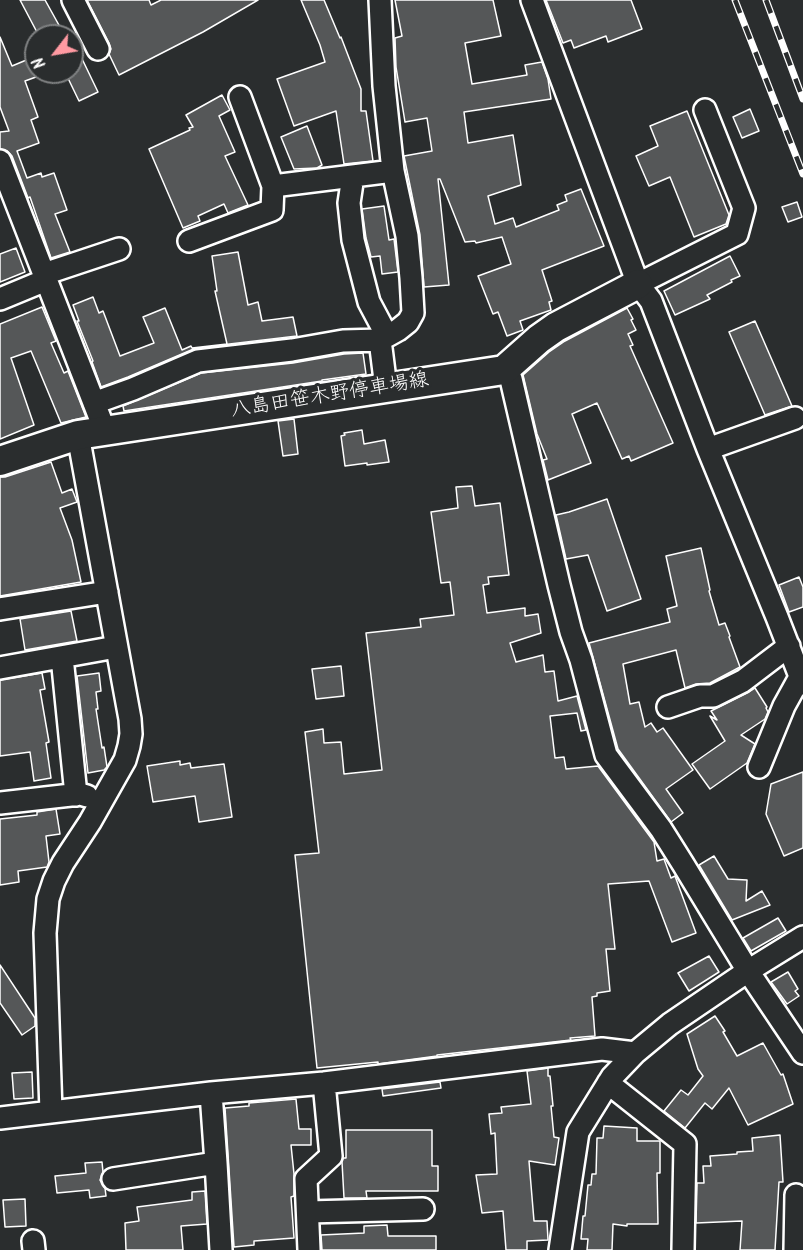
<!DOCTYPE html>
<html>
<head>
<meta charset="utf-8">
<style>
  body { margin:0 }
  #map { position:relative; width:803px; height:1250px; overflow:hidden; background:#2a2d2e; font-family:Kalam,sans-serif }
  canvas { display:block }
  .north { position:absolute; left:24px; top:24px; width:60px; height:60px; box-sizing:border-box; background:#2a2d2e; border:2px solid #7f8182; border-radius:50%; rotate:239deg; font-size:16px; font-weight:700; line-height:24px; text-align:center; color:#fff }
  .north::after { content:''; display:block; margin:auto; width:21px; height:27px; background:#ff9aa2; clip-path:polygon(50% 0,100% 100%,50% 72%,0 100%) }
</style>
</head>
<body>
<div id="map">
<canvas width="803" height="1250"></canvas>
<div class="north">N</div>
</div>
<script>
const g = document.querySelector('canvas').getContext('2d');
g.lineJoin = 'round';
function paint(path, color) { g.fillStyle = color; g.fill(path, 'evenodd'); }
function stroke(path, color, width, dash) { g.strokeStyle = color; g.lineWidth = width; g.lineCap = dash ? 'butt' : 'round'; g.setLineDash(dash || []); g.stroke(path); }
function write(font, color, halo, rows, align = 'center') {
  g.font = font + ' Kalam,"Klee One",sans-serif'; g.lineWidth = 6; g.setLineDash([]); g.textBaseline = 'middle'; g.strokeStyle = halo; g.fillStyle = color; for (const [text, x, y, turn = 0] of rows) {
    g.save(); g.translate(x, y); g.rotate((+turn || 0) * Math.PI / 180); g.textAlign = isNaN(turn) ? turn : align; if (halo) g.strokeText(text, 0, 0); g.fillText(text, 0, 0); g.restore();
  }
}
const building = new Path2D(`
  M20,0h25l20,36h-26z
  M87,0h62l2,5 10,-5h97l-55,32 -84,43 -10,-21 2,-5 -2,-6z
  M301,0h23l16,38 1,-1 20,52v22h5l7,50 -29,3 -8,-53 -42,15 -17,-47 48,-17 -5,-17z
  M395,0h98l8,36 -36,7 7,41 55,-9 -2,-10 17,-3 6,17 3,20 -87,13 4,31 45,-8 8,50 -33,11 7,28 18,-6 3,9 43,-17 -2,-5 10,-4 -2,-6 16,-6 23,57 -62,24 10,31 -3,1 2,8 -31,11 3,9 -16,6 -9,-24 -5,2 -15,-38 33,-12 -9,-27 -26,6 -1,-2 -10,1 -25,-63h-2l11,106 -25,2 -4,-52 -16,-79 28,-5 -5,-33 -22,4 -9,-55 -1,-29 7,-2z
  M546,0h85l11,29 -34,13 -2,-6 -32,12 -3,-8 -8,3z
  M0,37l12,29 24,-10v21l-11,4 13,36 -7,3 8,23 -22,8 10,27 14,-5 1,4 12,-4 13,37 -12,4 15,38 -19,6 -21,-61 -2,1 -16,-42 -5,-5 -7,-2v-17l9,-1 -9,-24z
  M72,38l26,54 -19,9 -14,-29h7z
  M222,95l8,15 -11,6 16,36 -10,4 23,49 -20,8 -4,-9 -26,12 2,5 -17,7 -34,-79 41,-19 -1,-2 4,-1 -7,-12z
  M750,109l9,22 -17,7 -9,-21z
  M687,111l42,104 -3,9 -32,13 -24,-60 -21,9 -13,-30 22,-10 -8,-20z
  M307,126l15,39 -5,3 -23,1 -13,-32z
  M797,202l5,15 -14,5 -6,-15z
  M384,206l5,34 5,-1 4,33 -16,2 -2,-18 -9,1 -5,-19 -4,-29z
  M16,248l9,24 -25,10v-28z
  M238,252l10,53 10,-3 4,19 31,-4 4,19 -101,12 -68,29 -27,10 -9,-25 1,-1 -16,-40h2l-6,-16 20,-8 6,16 4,-2 17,45 34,-13 -11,-26 22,-9 17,42 9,-4 1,2 35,-4 -12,-53h2l-5,-35z
  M730,256l10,20 -9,4 1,2 -25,13 3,4 -35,16 -11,-24z
  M42,307l14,34 -5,2 13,30 4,-2 18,46 -25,6 -30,-72 -20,7 23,67 -34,14v-115z
  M627,308l6,11 -2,1 5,10 -8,4 5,11 -3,1 43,97 -42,18 -2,-5 -7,3 -25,-56 -25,11 19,49 -43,17 -5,-20 4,-1 -10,-25 -14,-59 26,-23 16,-11z
  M755,321l37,85 -27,9 -36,-83z
  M363,353l3,21 -44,6v1l-198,30 -1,-5 78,-33 92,-10 51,-9z
  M294,419l4,35 -15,2 -5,-35z
  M362,430l2,14 21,-4 4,22 -22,3v-2l-22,3 -4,-30 4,-1 -1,-2z
  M51,462l11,31 10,-4 5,13 -17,6 12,32 9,42 -81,14v-119h5z
  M472,486l3,20 25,-3 9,72 -21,2 1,7 -6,1 4,28 38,-5v8l13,-2 3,19 -31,10 6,19 27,-7 2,17 9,-1 4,30 19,-5 9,34 -5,1 -4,-18 -27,3 5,42 9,-1 2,12 32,-3 56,76 3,19 7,-2 7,19 4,-2 21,57 -24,9 -23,-61 -41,3 7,65h-9l4,42 -13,2v3l-5,1 3,39 -25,2 1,2 -134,15v1l-59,8v-2l-61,6 -22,-213 24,-2 -14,-121 18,-3 1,14 17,-1 3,32 38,-4 -16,-137 55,-6 -1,-8 34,-4 -4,-33 -9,1 -10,-71 27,-4 -2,-21z
  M607,499l34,100 -34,12 -19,-56 -22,4 -10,-44 13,-3z
  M701,548l9,42 -1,1 10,34 6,-2 5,13 -1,1 11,30 -30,16 -14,1 -11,4 -9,-38 -53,14 7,40 9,-2 6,25 6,-4 6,9 6,-4 30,42 -27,19 17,24 -12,9 -53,-73 -29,-106 81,-21 -3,-13 10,-3 -11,-50z
  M799,577l4,10v20l-14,5 -10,-27z
  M71,611l6,30 -52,9 -5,-31z
  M341,666l3,30 -28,3 -4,-30z
  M42,673l3,16 -5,1 9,52 -3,1 5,35 -17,3 -4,-29 -30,4v-76z
  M99,673l2,18 -5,1 2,17h-2l6,39 2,-1 3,20 -3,3 -16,3 -11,-97z
  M755,688l12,19 -1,1 2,4 -3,7 -24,16 14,9 -8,19 -37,26 -18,-25 33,-23 -15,-25 7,4 -6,-9 38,-19z
  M180,761v4l10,-2 1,5 33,-4 8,53 -33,5 -4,-26 -42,6 -6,-36z
  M803,772v76l-19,8 -18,-42 5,-30z
  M56,809l4,25 -14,2 3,26 -2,5 -29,4 1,11 -19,3v-66l37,-4v-3z
  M714,856l14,23 19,1 -1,21 16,-10 8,14 -38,15 -33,-55z
  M778,918l8,13 -35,20 -8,-13z
  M709,956l10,16 -30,19 -11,-18z
  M0,965l35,53v8l-13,9 -22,-32z
  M788,972l10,17 -3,2 4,5 -12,8 -16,-22z
  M715,1016l10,15 -2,1 14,24 26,-13 18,32 2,-1 10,30 -45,21 -19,-37 -17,21 -7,-6 -20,25 -21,-17 17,-21 7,5 15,-19 -5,-7 -11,-35z
  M548,1068v8h2l3,30h-2l3,31 5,1 -4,27 -26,-4 5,60h13l1,19 -21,1v9h-21l-3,-39 -21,2 -6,-38 21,-1 -2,-41 -4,1 -2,-20 13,-1 -1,-6 30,-3 -4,-33z
  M32,1072l1,26 -19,1 -2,-26z
  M440,1082l1,6 -58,8 -1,-7z
  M296,1099l3,30h12v16h-20l3,29v22l-3,1 3,41 -40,3v4l-20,2 -9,-139 24,-2v-3z
  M604,1126l33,2v13h23v32h-3l1,51h-31v2l-14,-2 -1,26h-25l1,-11h-7l2,-23h2l3,-31h3l1,-11h4l1,-36h6z
  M346,1130h86v36h6v25h-72l1,7h-23l-2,-36 1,-4h3z
  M780,1135l3,47h-4l-4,68h-35l2,-29 -46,2 1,-40h7l-1,-17h8l-1,-10 27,-2v-2l16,-1 -1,-13z
  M102,1162l1,10 -3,8 5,8 1,8 -16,2 -1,-8 -32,3 -2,-17 31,-3 -1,-10z
  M205,1191l2,33 -26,2 2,24h-57l-1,-27 14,-2 -2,-14 55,-7v-8z
  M25,1199l1,27 -21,1 -2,-27z
  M387,1225l1,11h48v14h-114l-1,-15 43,-2v-7z`);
const minor = new Path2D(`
  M73,0l25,49
  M532,0l106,284 13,17 57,148 69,168 26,67
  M240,97l33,89
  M0,161l105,270
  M353,176l-4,27 4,37 16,62 18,34
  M189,241l83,-31 1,-24 120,-15
  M44,274l75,-25
  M638,284l99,-50 7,-26 -39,-98
  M0,299l46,-19
  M380,340l6,48
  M504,370l7,9 48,206 12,47 10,28 25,95 55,74 22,35 65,107 55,82
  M94,403l39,-14 65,-28 94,-11 51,-9 37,-1 18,-10 10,-8 5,-9 -2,-35 -4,-42 -14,-65 -9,-85 -4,-86
  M708,449l87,-31
  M0,609l107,-17
  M62,657l14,138
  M0,668l116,-21
  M668,707l32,-11h13l30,-15 46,-35
  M759,767l25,-61 16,-29
  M0,803l80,-9 7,2
  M608,1083l77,61 -2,106
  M211,1093l5,70 5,87
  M51,1112l-6,-179 3,-34 6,-18 9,-18 27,-41 35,-62 4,-14 2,-12 -1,-15 -52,-284
  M0,1118l211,-25 113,-10 278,-34 33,4
  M113,1179l103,-16
  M308,1212l115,-3
  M33,1241l1,9
  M309,1250l-3,-71 25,-23 -7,-73
  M560,1250l18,-118 34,-55 23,-24 35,-29 78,-53 55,-34
  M795,1250l1,-55`);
const secondary = new Path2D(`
  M0,461l78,-26 426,-65 35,-31 17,-12 82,-43`);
const rail = new Path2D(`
  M735,0l68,174
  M766,0l37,99`);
const streetNames = [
  ["八島田笹木野停車場線",330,397,-9]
];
paint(building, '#555758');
stroke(building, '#fff', 1.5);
stroke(minor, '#fff', 26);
stroke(secondary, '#fff', 33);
stroke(minor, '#2a2d2e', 21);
stroke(secondary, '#2a2d2e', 28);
stroke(rail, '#fff', 7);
stroke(rail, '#2a2d2e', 4.5, [14]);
write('20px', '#fff', '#2a2d2e', streetNames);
</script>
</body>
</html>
